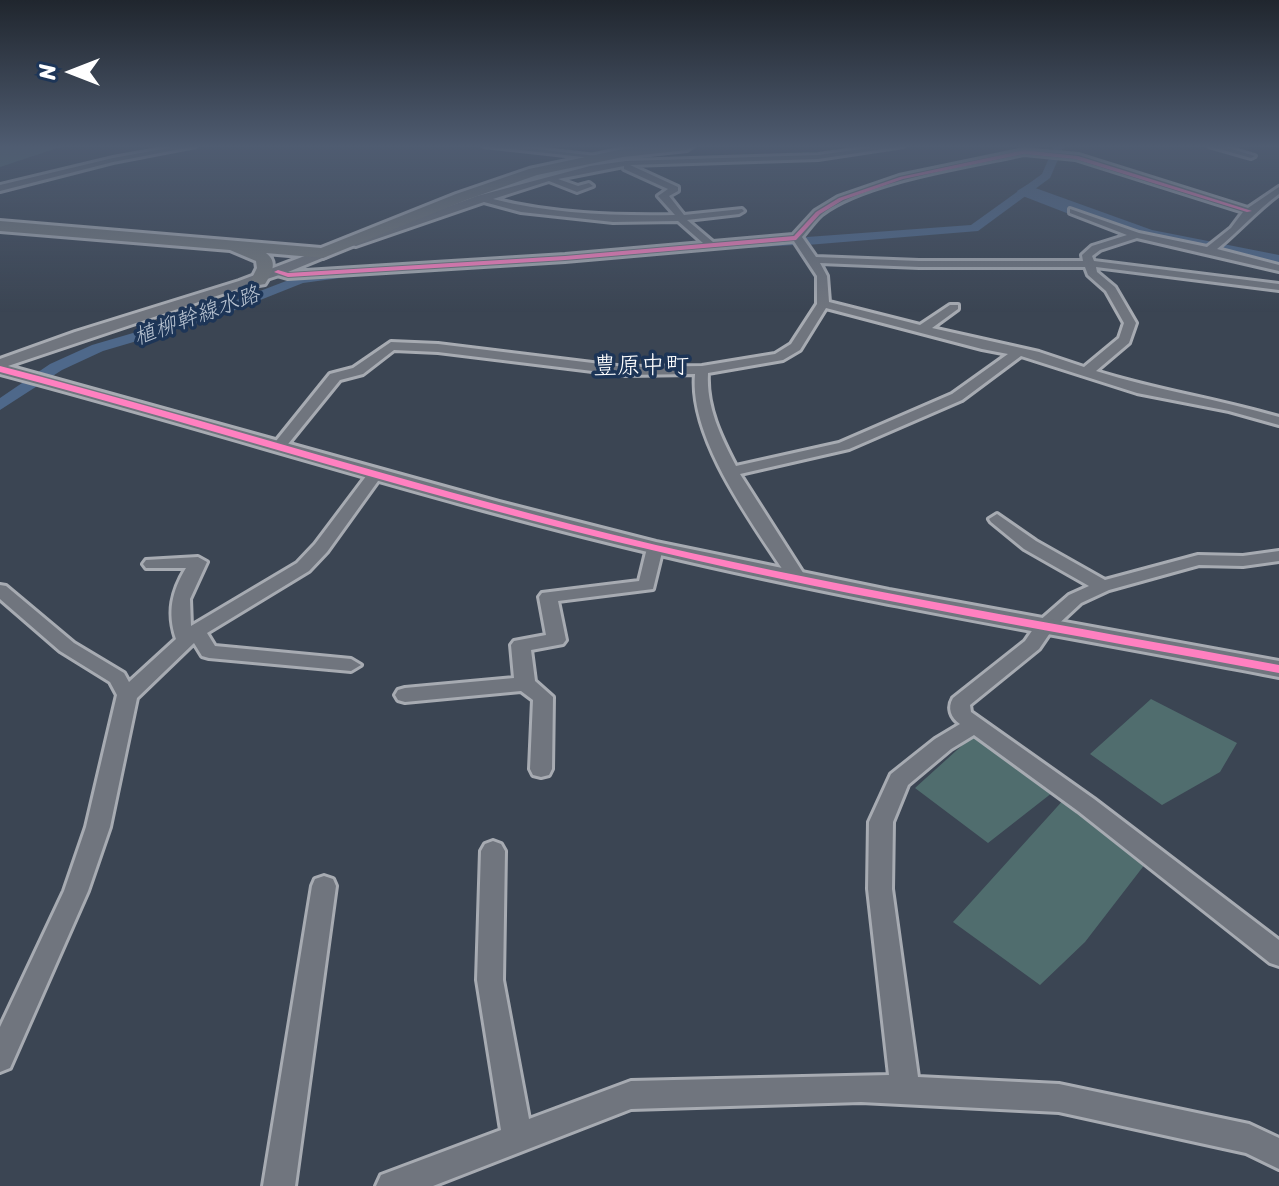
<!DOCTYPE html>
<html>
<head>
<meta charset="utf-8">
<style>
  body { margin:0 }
  #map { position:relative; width:1279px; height:1186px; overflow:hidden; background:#3b4553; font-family:Sriracha,sans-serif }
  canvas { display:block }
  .north { position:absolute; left:32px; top:32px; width:80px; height:80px; -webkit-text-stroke:6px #1d3557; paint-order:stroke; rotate:270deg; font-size:22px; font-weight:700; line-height:32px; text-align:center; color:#fff }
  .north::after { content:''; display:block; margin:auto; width:28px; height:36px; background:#fff; clip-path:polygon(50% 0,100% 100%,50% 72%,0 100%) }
</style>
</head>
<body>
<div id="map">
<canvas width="1279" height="1186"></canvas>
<div class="north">N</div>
</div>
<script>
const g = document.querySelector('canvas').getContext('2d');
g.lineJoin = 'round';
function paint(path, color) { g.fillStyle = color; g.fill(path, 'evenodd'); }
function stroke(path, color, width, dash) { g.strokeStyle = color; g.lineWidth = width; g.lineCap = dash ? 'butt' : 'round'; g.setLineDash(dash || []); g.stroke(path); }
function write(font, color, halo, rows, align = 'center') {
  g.font = font + ' Sriracha,"Klee One",sans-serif'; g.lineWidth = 7; g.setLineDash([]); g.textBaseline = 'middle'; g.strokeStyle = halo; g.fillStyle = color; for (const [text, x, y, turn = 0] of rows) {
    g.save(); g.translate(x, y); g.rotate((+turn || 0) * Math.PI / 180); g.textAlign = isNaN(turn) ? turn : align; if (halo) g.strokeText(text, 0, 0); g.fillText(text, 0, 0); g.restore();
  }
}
const green = new Path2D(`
  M0,146h64l-64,21z
  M1151,699l86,44 -17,29 -58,33 -72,-51z
  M978,731l79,58 -69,54 -73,-55z
  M1066,797l83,62 -64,83 -45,43 -87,-63z`);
const canal = new Path2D(`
  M1054,146h10l-14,32 -72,53 -171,14 -6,-4 6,-4 164,-12 71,-51z
  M790,238l4,1v6l-50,3 -6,-4 6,-4z
  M342,270l5,1v6l-44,6 -88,35 -112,33 -41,19 -62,40v-12l50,-34 42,-19 113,-33 89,-34z`);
const river = new Path2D(`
  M1027,185l125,45 127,25v14l-67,-18 -8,2 -65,-12 -119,-46 -3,-4z`);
const minor = new Path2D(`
  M179,146h17l-83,16 -113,29v-6l113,-27z
  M484,146h27l94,11 -4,2z
  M883,146h21l-86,13 -188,6 48,22v4l-9,5 15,19 58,-6 2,2 -5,3 -52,6 26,22 80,-7 22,-24 23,-14 61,-21 125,-26 55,5 169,53 31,-21v7c-23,17 -40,37 -62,55l62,16v6l-142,-33 -37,12 -8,6 2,5 185,23v6l-183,-23 1,5 18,15 21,36 -7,20 -33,28c60,19 122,28 183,46v8l-50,-14 -92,-18 -116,-37 -59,44 -113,49 -109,25 67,105 -9,5 -9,-5c-35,-54 -100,-139 -94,-205l-70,1 -187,-23 -44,-2 -31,24 -23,6 -56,69 -5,1 -7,-4 58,-72 23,-6 38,-26 47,2 187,23 77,-1 73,-12 16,-10 26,-40v-28l-23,-35 -229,20 -277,17 -14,-4v-4l15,2 276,-17 138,-12 -25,-22 -65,1 -92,-10 -37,-10 -128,44 -9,-2 130,-48 113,-30 36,-5 192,-6zM1024,154l51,5 168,53 -12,16 -24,19 -68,-14 -69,-24v4l57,22 -35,11 -10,9 1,6h-164l-103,-4 -14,-20c6,-7 13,-17 20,-23 43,-33 148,-48 202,-60zM624,166v3l44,20 -10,7 17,19c-61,1 -123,-1 -182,-16l56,-18 28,11 16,-6 -4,-3 -11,3 -20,-7zM820,263l99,4h166l3,8 18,16 18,32 -5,15 -35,29 -45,-15 -107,-24 26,-19v-4h-8l-30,20 -91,-23 -2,-26zM826,308l156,41 26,5 -56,40 -113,49 -103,23c-15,-29 -30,-59 -28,-93l75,-13 17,-10z
  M1209,146h13l33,10 -4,2z
  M375,469l8,5 -56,78 -18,19 -102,62 8,13 136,13 10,6 -10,6 -142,-13 -7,-2 -8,-13 -57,55 -27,129 -22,64 -78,177 -10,4v-45l64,-136 22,-64 31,-132 -7,-13 -50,-31 -60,-52v-14l6,1 68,57 50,30 5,9 47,-43c-9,-27 -4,-48 10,-71h-40l-3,-4 3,-4 52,-3 9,5 -17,37 1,27 106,-63 18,-19 55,-73z
  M997,514l39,27 69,39 93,-25 45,1 36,-5v10l-36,5 -44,-1 -90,25 -28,13 -29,27 -13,19 -69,56 1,7 123,87 185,141v26l-9,-3 -192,-152 -104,-76 -23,14 -43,36 -15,37 -1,67 26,188 141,7 190,40 30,14v31l-33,-16 -187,-41 -198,-10 -230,7 -198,77h-57l5,-11 120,-45 -24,-150 4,-129 4,-7 8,-3 8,3 4,7 -2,129 26,139 102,-38 258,-6 -21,-186 1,-67 22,-48 44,-35 25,-15c-9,-6 -13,-16 -7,-26l72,-57 13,-19 31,-27 20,-9 -65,-37 -33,-27 -2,-3z
  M655,543l8,5 -10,41 -95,12 8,39 -3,4 -32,6 4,31 18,16 -1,72 -3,6 -8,2 -8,-2 -3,-6 3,-69 -12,-9 -116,11 -7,-2 -3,-5 3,-5 7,-2 109,-10 -3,-33 3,-4 32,-6 -7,-38 3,-4 97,-12 8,-33z
  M324,876l9,3 3,7 -41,300h-32l49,-300 3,-7z`);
const tertiary = new Path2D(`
  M323,249l6,4 -2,3 -39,16 -280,94 491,136 157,40 233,48 390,71v16c-208,-40 -417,-74 -623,-123 -221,-52 -437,-122 -656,-180v-15l75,-27 164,-51z`);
const trunk = new Path2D(`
  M654,146h39l-6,4 -64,7 -86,18 -71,25 -143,58 -57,-5c12,9 6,20 -1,31l-6,1 -8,-5 6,-12 -1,-7 -26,-11 -230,-19v-10l321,27 135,-54 73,-25 94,-20z`);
const cycleway = new Path2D(`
  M1024,150l54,6 174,55 -5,1 -172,-53 -51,-5 -121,25 -60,21 -23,14 -24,26 -231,20 -277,17 -14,-5 4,-2 10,3 277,-17 229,-20 22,-24 23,-14 61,-21z
  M0,366c220,57 435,127 656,179 206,47 415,81 623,120v8c-208,-39 -417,-73 -623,-122 -221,-51 -437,-121 -656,-179z`);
const farWaternames = [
  ["植柳幹線水路",197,317,-20]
];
const farQuarternames = [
  ["豊原中町",641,367]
];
paint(green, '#506d6e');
paint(canal, '#4e688a');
paint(river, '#4e688a');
stroke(minor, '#a7abb2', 6);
stroke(tertiary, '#a7abb2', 6);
stroke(trunk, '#a7abb2', 6);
paint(minor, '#70757e');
paint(tertiary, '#70757e');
paint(trunk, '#73787d');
paint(cycleway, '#ff80c0');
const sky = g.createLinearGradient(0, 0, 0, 312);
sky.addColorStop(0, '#20262e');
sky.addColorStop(0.47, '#4f5c71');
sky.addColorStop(1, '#4f5c7100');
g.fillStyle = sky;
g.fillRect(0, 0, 1279, 312);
write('italic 22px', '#b9c4d2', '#1d3557', farWaternames);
write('24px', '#fff', '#1d3557', farQuarternames);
</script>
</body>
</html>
